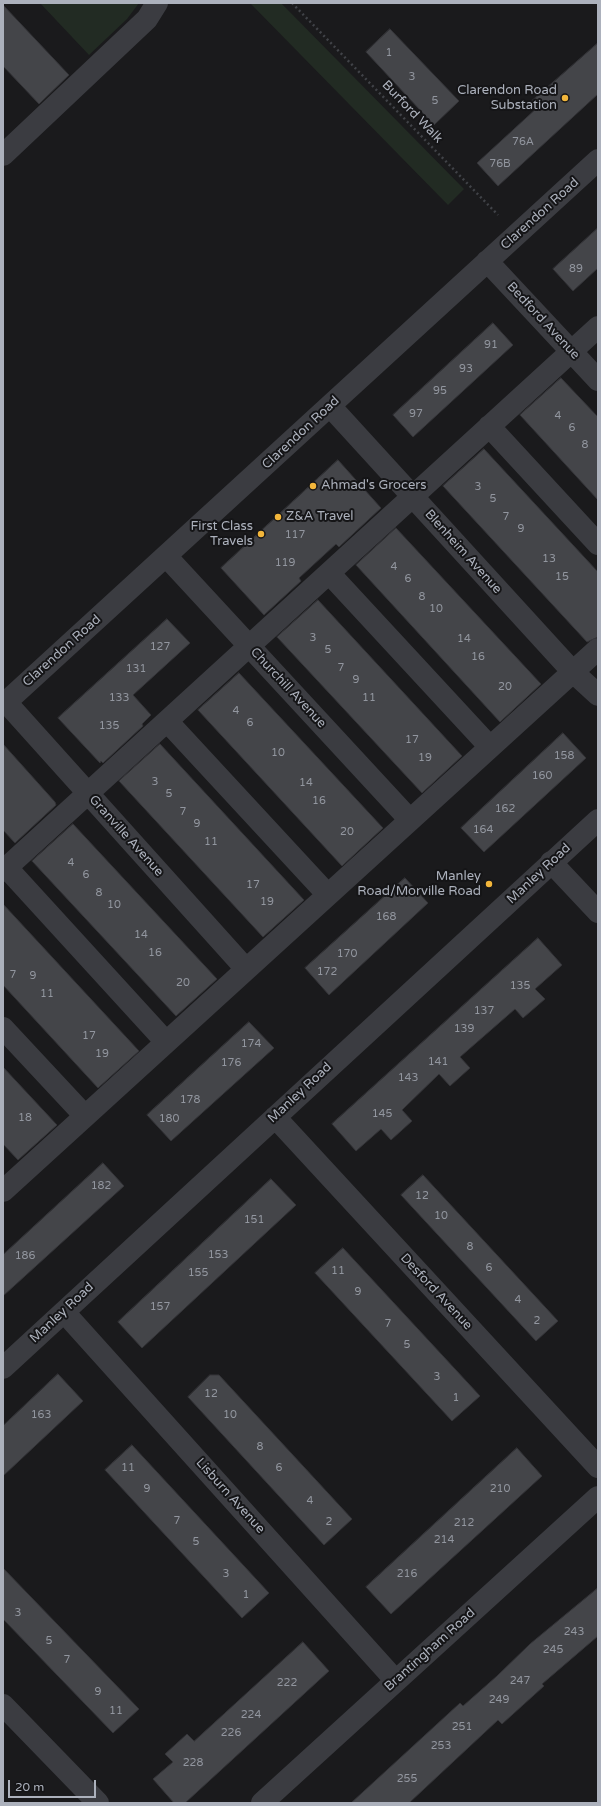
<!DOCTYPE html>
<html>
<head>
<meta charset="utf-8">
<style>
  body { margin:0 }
  #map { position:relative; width:601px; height:1806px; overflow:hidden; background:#1a1a1c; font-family:"Varela Round",sans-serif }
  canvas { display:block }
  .frame { position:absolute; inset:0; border:4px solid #acb1bc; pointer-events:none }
  .scale { position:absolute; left:8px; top:1780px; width:88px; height:18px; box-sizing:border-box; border:2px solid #acb1bc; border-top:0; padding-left:5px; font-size:12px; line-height:14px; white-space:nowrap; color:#acb1bc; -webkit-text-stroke:3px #151517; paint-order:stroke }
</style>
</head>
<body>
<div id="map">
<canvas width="601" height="1806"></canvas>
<div class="frame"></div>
<div class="scale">20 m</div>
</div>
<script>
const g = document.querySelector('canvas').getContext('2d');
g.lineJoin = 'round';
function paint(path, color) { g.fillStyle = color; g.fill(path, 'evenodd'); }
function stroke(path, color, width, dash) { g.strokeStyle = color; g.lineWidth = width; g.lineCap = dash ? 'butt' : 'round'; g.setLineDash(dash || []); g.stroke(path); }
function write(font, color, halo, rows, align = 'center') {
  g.font = font + ' "Varela Round",sans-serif'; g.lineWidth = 4; g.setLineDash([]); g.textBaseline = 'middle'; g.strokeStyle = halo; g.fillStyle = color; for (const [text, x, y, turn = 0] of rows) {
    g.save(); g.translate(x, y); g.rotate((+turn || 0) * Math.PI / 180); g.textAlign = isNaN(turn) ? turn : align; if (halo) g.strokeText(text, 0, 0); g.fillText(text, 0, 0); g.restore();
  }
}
const green = new Path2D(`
  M40,3h99l-12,16 -38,36z
  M250,3h31l183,186 -16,16z`);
const building = new Path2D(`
  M3,5l66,70 -30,29 -36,-38z
  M390,29l69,72 -25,24 -68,-73z
  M598,43v51l-100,92 -21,-23 61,-56 -6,-6z
  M598,228v40l-25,23 -20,-22z
  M493,323l20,22 -100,92 -20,-22z
  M561,378l37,39v83l-78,-85z
  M484,449l114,123v65l-11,5 -144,-156z
  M338,460l43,48 -42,39 -3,-3 -37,34 2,3 -37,34 -43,-47z
  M396,528l145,156 -41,38 -144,-157z
  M318,600l144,156 -40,37 -145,-156z
  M167,619l23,24 -57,52 18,20 -9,9 1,2 -40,37 -2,-2 -1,2 -42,-45z
  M239,673l144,155 -41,38 -144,-156z
  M563,733l23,25 -102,94 -23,-24z
  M3,744l52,58 1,3 -41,38 -12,-13z
  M160,744l144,156 -41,37 -144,-156z
  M73,824l144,155 -41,37 -144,-155z
  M405,878l23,25 -99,92 -24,-27z
  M3,904l136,147 -41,37 -95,-103z
  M538,938l24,27 -27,24 10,10 -22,19 -8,-9 -55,48 10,11 -20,18 -11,-12 -37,36 10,11 -21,19 -10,-11 -25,22 -24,-27z
  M249,1022l25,26 -103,93 -24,-26z
  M3,1067l54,58 -39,35 -15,-16z
  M103,1163l21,23 -121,110v-41z
  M423,1175l135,146 -22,20 -135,-146z
  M271,1179l25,26 -154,143 -24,-26z
  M343,1248l137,148 -28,25 -137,-148z
  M58,1374l25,27 -80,75v-50z
  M210,1375h9l133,144 -28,26 -136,-148z
  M132,1445l137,148 -27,25 -137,-148z
  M517,1448l25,28 -151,138 -25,-27z
  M3,1568l136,141 -26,24 -110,-114z
  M598,1588v48l-56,48 2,2 -42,38 -4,-4 -89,83h-58l109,-100 3,3 34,-30 33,-32z
  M303,1642l26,29 -144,132h-11l-21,-24 20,-17 -8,-8 22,-20 7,7z`);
const path = new Path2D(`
  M292,3l206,212`);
const minor = new Path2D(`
  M3,155l144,-136 10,-16
  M487,261l111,119
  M330,406l243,266 25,23
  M489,426l109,118
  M166,556l244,264
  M329,573l161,174
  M6,702l240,267
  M3,705l595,-545
  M167,721l161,174
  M551,862l47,50
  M7,868l159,174
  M3,871l595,-544
  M3,1028l82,88
  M275,1117l323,350
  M3,1191l595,-542
  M64,1312l332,369
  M3,1368l595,-548
  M3,1705l95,98
  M262,1803l336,-306`);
const markers = [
  [565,98,4,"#f3b63b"],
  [313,486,4,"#f3b63b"],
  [278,517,4,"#f3b63b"],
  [261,534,4,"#f3b63b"],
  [489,884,4,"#f3b63b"]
];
const numberNames = [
  ["1",389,53],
  ["3",412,77],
  ["5",435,101],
  ["76A",523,142],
  ["76B",500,164],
  ["89",576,269],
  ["91",491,345],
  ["93",466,369],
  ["95",440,391],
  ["97",416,414],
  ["4",558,416],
  ["6",572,428],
  ["8",585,445],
  ["3",478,487],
  ["5",493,499],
  ["7",506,517],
  ["9",521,529],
  ["117",295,535],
  ["13",549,559],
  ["119",285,563],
  ["4",394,567],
  ["15",562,577],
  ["6",408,579],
  ["8",422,597],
  ["10",436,609],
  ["3",313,638],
  ["14",464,639],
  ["127",160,647],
  ["5",328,650],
  ["16",478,657],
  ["7",341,668],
  ["131",136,669],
  ["9",356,680],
  ["20",505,687],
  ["133",119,698],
  ["11",369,698],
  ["4",236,711],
  ["6",250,723],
  ["135",109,726],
  ["17",412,740],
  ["10",278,753],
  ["158",564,756],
  ["19",425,758],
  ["160",542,776],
  ["3",155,782],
  ["14",306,783],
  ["5",169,794],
  ["16",319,801],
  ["162",505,809],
  ["7",183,812],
  ["9",197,824],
  ["164",483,830],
  ["20",347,832],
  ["11",211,842],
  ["4",71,863],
  ["6",86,875],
  ["17",253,885],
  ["8",99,893],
  ["19",267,902],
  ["10",114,905],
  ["168",386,917],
  ["14",141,935],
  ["16",155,953],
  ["170",347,954],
  ["172",327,972],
  ["7",13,975],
  ["9",33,976],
  ["20",183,983],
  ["135",520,986],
  ["11",47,994],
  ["137",484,1011],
  ["139",464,1029],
  ["17",89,1036],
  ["174",251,1044],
  ["19",102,1054],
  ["141",438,1062],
  ["176",231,1063],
  ["143",408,1078],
  ["178",190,1100],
  ["145",382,1114],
  ["18",25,1118],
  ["180",169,1119],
  ["182",101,1186],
  ["12",422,1196],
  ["10",441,1216],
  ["151",254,1220],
  ["8",470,1247],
  ["153",218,1255],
  ["186",25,1256],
  ["6",489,1268],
  ["11",338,1271],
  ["155",198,1273],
  ["9",358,1292],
  ["4",518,1300],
  ["157",160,1307],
  ["2",537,1321],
  ["7",388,1324],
  ["5",407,1345],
  ["3",437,1377],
  ["12",211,1394],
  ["1",456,1398],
  ["163",41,1415],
  ["10",230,1415],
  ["8",260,1447],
  ["11",128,1468],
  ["6",279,1468],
  ["9",147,1489],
  ["210",500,1489],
  ["4",310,1501],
  ["7",177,1521],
  ["2",329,1522],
  ["212",464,1523],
  ["214",444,1540],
  ["5",196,1542],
  ["3",226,1574],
  ["216",407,1574],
  ["1",246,1595],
  ["3",18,1613],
  ["243",574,1632],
  ["5",49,1641],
  ["245",553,1650],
  ["7",67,1660],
  ["247",520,1681],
  ["222",287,1683],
  ["9",98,1692],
  ["249",499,1700],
  ["11",116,1711],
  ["224",251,1715],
  ["251",462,1727],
  ["226",231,1733],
  ["253",441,1746],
  ["228",193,1763],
  ["255",407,1779]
];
const poiNames = [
  ["Clarendon Road",557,91],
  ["Substation",557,106],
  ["Ahmad's Grocers",321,486,"left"],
  ["Z&A Travel",286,517,"left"],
  ["First Class",253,527],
  ["Travels",253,542],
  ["Manley",481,877],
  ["Road/Morville Road",481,892]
];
const streetNames = [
  ["Burford Walk",412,112,46],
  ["Clarendon Road",540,214,-42],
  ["Bedford Avenue",543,321,47],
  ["Clarendon Road",301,433,-43],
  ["Blenheim Avenue",463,552,48],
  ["Clarendon Road",62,651,-42],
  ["Churchill Avenue",288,688,47],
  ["Granville Avenue",126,836,48],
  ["Manley Road",539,874,-43],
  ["Manley Road",300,1093,-43],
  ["Desford Avenue",436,1292,47],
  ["Manley Road",62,1313,-43],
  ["Lisburn Avenue",230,1496,48],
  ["Brantingham Road",430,1650,-42]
];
paint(green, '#222b23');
paint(building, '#444549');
stroke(building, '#343438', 1);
stroke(path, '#414348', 2.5, [2, 3]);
stroke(minor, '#3b3c41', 22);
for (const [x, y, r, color] of markers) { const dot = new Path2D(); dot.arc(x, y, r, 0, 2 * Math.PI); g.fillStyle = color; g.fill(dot); stroke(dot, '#151517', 1.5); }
write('11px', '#92969f', null, numberNames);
write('13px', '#acb1bc', '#151517', poiNames, 'right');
write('13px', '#acb1bc', '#151517', streetNames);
</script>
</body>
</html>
